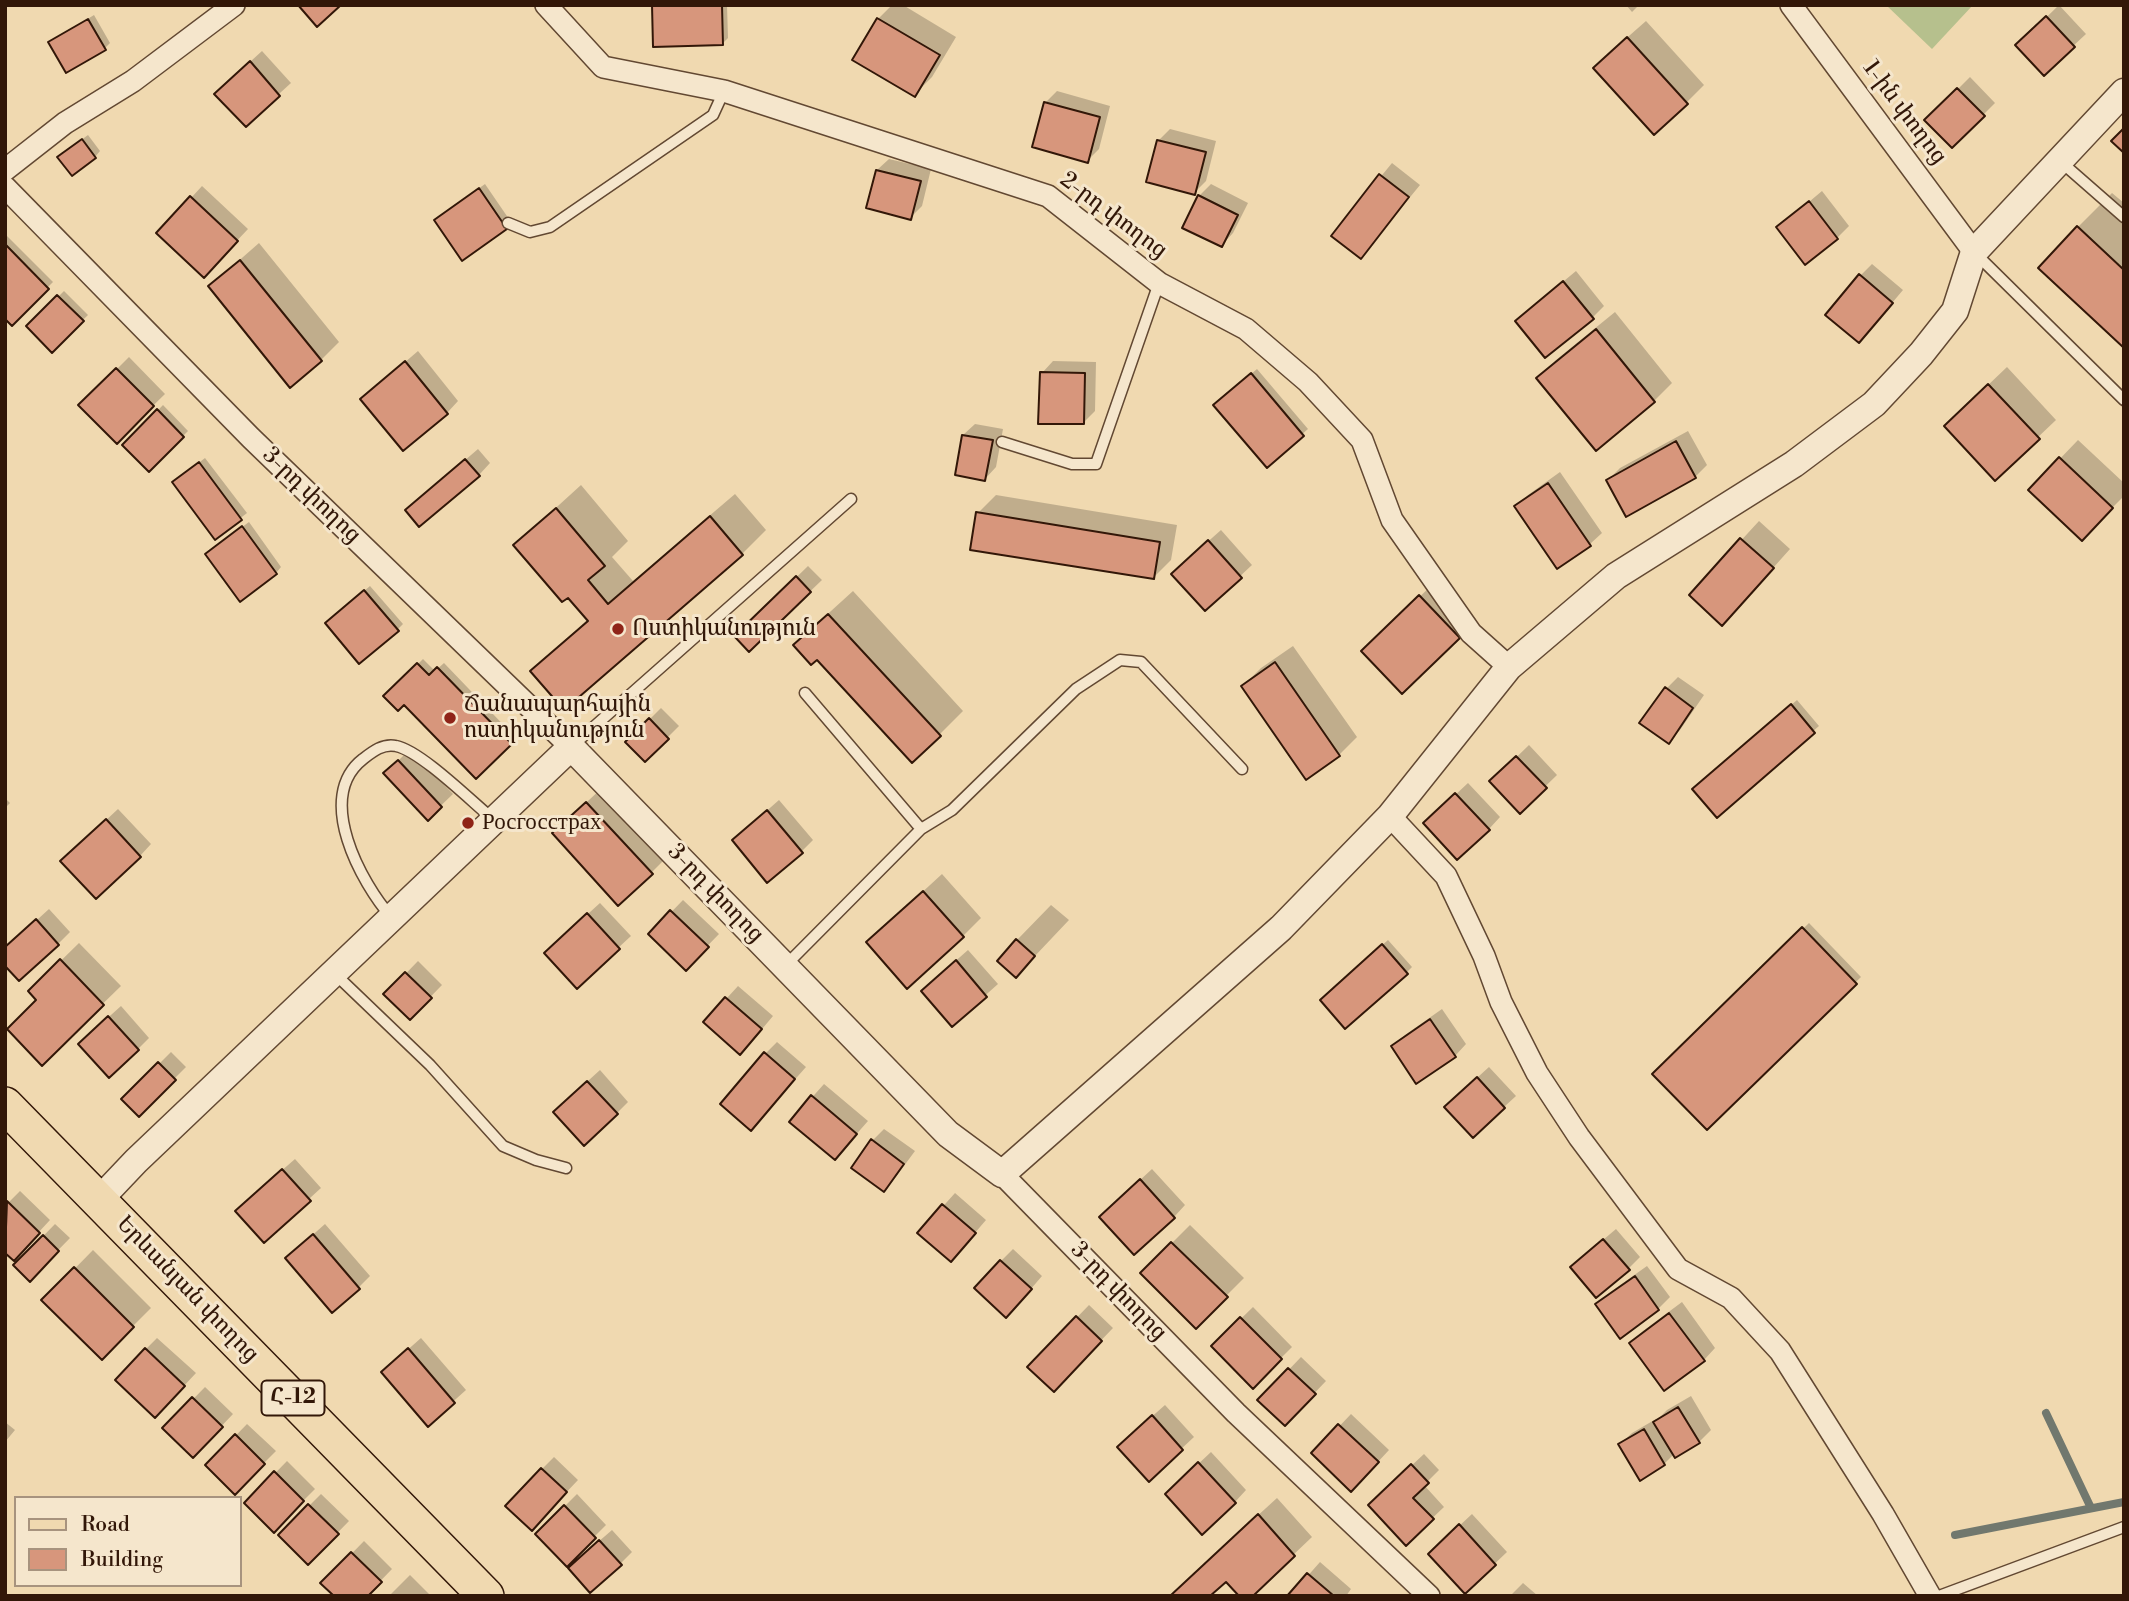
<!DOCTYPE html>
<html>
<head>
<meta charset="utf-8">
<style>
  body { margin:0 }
  #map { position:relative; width:2129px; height:1601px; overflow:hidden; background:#f0d9b0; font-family:"Libre Bodoni",serif }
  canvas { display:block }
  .frame { position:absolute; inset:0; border:7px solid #321708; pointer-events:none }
  .legend { position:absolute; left:14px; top:1496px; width:228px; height:91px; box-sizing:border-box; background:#f5e6cc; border:2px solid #a7937e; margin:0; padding:9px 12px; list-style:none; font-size:21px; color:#321708 }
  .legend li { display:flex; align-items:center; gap:14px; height:35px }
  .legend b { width:35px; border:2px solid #a7937e }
</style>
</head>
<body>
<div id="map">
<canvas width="2129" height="1601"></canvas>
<div class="frame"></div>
<ul class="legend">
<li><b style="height:9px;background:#f0d9b0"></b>Road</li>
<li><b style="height:19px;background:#d7967c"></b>Building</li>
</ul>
</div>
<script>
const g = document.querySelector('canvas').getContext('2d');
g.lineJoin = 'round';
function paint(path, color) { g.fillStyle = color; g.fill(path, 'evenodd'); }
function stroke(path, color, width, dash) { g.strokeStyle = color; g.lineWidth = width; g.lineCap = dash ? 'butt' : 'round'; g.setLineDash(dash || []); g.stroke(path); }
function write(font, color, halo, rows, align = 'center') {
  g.font = font + ' "Libre Bodoni","Noto Serif Armenian",serif'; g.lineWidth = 6; g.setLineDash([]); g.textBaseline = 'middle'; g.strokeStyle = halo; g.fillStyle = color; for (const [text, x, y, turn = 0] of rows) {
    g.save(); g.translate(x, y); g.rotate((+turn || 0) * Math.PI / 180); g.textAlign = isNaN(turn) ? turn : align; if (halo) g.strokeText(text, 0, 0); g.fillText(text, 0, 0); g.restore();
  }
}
const green = new Path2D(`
  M1886,5h87l-41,44z`);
const shadow = new Path2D(`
  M654,5h73l1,33 -6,6z
  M892,5h11l53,32 -24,40 -18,18 -36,-76z
  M1626,5h13l-7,7z
  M2059,5l27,29 -42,39 -26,-28z
  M94,15l16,28 -5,5 -55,-6z
  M1646,21l58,64 -18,18 -73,-53z
  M262,51l29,32 -45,41 -18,-42z
  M1970,77l25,26 -43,43 -25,-26z
  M1057,91l53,15 -11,43 -12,12 -42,-58z
  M1170,129l46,12 -10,40 -12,12 -36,-52z
  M88,135l12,16 -5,6 -30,-5z
  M889,159l42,10 -9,37 -12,12 -33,-48z
  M1392,163l28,22 -59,72 -28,-22z
  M485,184l26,38 -5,6 -64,-13z
  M1211,184l37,19 -15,30 -11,12 -23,-49z
  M202,186l46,43 -33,35 -24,-66z
  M1822,191l27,35 -12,12 -58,-11z
  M2112,193l12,10v143l-46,-119z
  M5,234l48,48 -41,41 -7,-7z
  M259,243l80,99 -18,18 -111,-74z
  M1872,264l31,26 -33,39 -10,-53z
  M1576,271l28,35 -12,12 -63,-8z
  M64,291l24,24 -36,35 -23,-24z
  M1615,312l57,71 -18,18 -115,-23 17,-18z
  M418,351l40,50 -11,12 -85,-14z
  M129,357l36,37 -48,47 -36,-36z
  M1053,361l43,1 -1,49 -12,12 -41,-50z
  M2007,367l49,53 -61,58 -31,-70z
  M1257,369l51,60 -41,36 -46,-65z
  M163,405l25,26 -39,39 -25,-25z
  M975,424l28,5 -7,38 -11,12 -22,-44z
  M1688,431l19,34 -12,12 -87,3 12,-12z
  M2078,440l46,43v13l-25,25 -69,-31z
  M478,449l12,14 -11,12 -72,35z
  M205,458l42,55 -32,25 -35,-61z
  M1560,472l42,61 -12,11 -33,23 -41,-60 12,-12z
  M581,485l47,56 -16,16 21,24 102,-87 31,36 -24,24 -210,117 56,-52 -20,-24 -53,-50z
  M996,495l181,30 -6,35 -18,18 -175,-65z
  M1759,521l31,28 -50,56 -49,-10z
  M249,522l32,45 -5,6 -64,-24z
  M1221,530l31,35 -47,44 -20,-47z
  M808,566l14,14 -73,70 -13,-14z
  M1438,579l38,40 -74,72 -38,-40z
  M370,586l33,38 -6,6 -65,-12z
  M853,591l110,120 -24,24 -119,-114z
  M1293,646l64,91 -18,18 -96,-69 18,-18z
  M423,659l12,12 9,-8 72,75 -40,39 -72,-75 -18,-6z
  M1678,677l26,18 -24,35 -11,11 -3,-52z
  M1797,700l22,26 -102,89 -18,-31z
  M661,708l18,18 -34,34 -18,-18z
  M1529,745l28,30 -37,36 -28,-30z
  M410,749l43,45 -25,24 -42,-45z
  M1468,783l32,34 -11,12 -52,-17z
  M605,785l64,70 -18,18 -79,-57z
  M5,798l5,5 -5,5z
  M779,800l34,40 -11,11 -56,-22z
  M118,809l33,35 -11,12 -66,-6z
  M942,874l39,44 -18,18 -95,6z
  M683,900l36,34 -33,34 -36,-34z
  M600,903l31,33 -54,50 -19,-45z
  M1051,905l18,15 -53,56 1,-36z
  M49,909l21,23 -12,12 -53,5z
  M1809,923l52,54 -154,151 -52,-54z
  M1388,940l24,27 -6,6 -79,21z
  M79,943l42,43 -79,77 -4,-63 -8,-9z
  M968,950l30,34 -46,41 -17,-46z
  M418,961l24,24 -32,33 -24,-24z
  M738,986l35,30 -21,25 -47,-19z
  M121,1006l28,32 -11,11 -46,-17z
  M1442,1009l24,35 -11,12 -62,-10 12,-11z
  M777,1042l29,25 -55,62 14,-75z
  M171,1052l15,15 -47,47 -15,-15z
  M1489,1067l27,29 -12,11 -46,-12z
  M600,1070l28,32 -11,11 -50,-13z
  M824,1084l44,37 -22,25 -55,-25z
  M884,1129l31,22 -20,27 -11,12 -12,-49z
  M295,1159l26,29 -57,52 -15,-41z
  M1152,1169l33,36 -11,12 -61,-12z
  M20,1191l30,29 -25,27 -20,4v-45z
  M955,1193l31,27 -24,28 -42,-16z
  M55,1224l15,14 -40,41 -15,-14z
  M325,1224l45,52 -11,11 -60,-40z
  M1190,1225l54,53 -48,48 -54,-53z
  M1616,1229l24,28 -12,12 -44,-13z
  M1013,1249l29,27 -24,28 -17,-43z
  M93,1250l58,58 -49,49 -58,-57z
  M1647,1266l23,31 -12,12 -60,-4 11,-12z
  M1682,1302l33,46 -11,12 -73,-17 12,-12z
  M1089,1305l24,23 -48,50 -36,-11z
  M1253,1307l39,40 -39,39 -40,-40z
  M157,1338l39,35 -29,31 -21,-55z
  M421,1338l45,52 -38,34 -33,-63z
  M1301,1357l25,24 -41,43 -25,-24z
  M205,1387l28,27 -40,42 -28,-28z
  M1691,1396l20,34 -12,12 -24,14 -1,-2 -10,10 -44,-20 12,-11 24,-14 1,1 10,-10z
  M1165,1405l29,32 -45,42 -18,-44z
  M1351,1414l38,36 -26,28 -49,-25z
  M5,1422l10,8 -10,12z
  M247,1424l29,27 -41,41 -28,-27z
  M1211,1452l35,38 -11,12 -56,-20z
  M1424,1454l15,16 -15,15 20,22 -38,36 -24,-50z
  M554,1457l24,23 -35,37 -1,-48z
  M287,1461l28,28 -41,41 -28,-27z
  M321,1494l28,27 -41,42 -28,-28z
  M577,1494l29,31 -39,39 -30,-30z
  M1277,1498l35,39 -62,59 -24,-17 -40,2z
  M1472,1514l35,38 -42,40 -23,-50z
  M612,1530l20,22 -12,12 -38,-8z
  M364,1541l28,28 -26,27 -43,-13z
  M1320,1562l31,27 -5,7h-56z
  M410,1575l21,21h-42z
  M1523,1583l15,13h-28z`);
const stream = new Path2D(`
  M2046,1413l45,95
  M1955,1535l169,-33`);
const building = new Path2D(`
  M298,5h43l-24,22z
  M652,5h70l1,40 -70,2z
  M2046,16l29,31 -31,29 -29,-31z
  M877,18l63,37 -25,42 -63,-37z
  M88,19l18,31 -40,23 -18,-31z
  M1627,37l61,67 -34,31 -61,-67z
  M250,61l30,35 -34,31 -32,-33z
  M1957,88l28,28 -33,32 -28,-28z
  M1044,102l56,15 -12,46 -56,-16z
  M2124,128v25l-13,-12z
  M82,139l14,19 -24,18 -15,-19z
  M1157,140l49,12 -11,43 -49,-13z
  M876,170l45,11 -10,39 -45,-12z
  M1379,174l30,23 -48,62 -30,-23z
  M479,188l28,41 -45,32 -28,-41z
  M1198,195l40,20 -16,32 -40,-19z
  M190,196l48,45 -34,37 -48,-45z
  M1809,201l29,38 -33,26 -29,-38z
  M2077,226l47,44v78l-86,-80z
  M5,244l44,45 -37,37 -7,-7z
  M240,260l82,101 -32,27 -82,-102z
  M1859,274l34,29 -34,40 -34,-28z
  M1563,281l31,38 -49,39 -30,-37z
  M57,295l27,26 -32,32 -26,-27z
  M1596,329l59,73 -59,49 -60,-73z
  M405,361l43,53 -45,37 -43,-52z
  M116,368l38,38 -37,38 -39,-39z
  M1040,372l45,1 -1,51h-46z
  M1251,373l53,63 -37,32 -54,-63z
  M1988,384l52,55 -45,42 -51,-55z
  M157,409l27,28 -35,35 -27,-27z
  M962,435l31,5 -8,41 -30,-6z
  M1676,441l20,37 -70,39 -20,-37z
  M2059,457l54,51 -31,33 -54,-51z
  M465,459l15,17 -61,51 -14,-17z
  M199,462l43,58 -27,20 -43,-58z
  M1548,483l43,63 -34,23 -43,-63z
  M556,508l49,58 -17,14 20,24 102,-88 33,39 -179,155 -34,-39 58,-50 -20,-23 -6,4 -49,-57z
  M976,512l184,30 -6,37 -184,-29z
  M242,526l35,48 -37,28 -35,-48z
  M1740,538l34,30 -52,58 -33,-31z
  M1208,540l34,38 -37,33 -34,-37z
  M796,576l15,16 -62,60 -15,-16z
  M364,590l35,41 -40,33 -34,-41z
  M1419,595l41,43 -58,56 -41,-43z
  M828,614l113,122 -29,27 -95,-103 -6,5 -18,-20z
  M1275,662l65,94 -34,24 -65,-94z
  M417,663l12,12 8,-8 75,77 -36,35 -72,-74 -6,6 -15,-15z
  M1665,687l28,21 -24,36 -30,-21z
  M1791,704l24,29 -98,85 -25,-29z
  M649,718l20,21 -24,23 -20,-20z
  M1516,756l31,32 -27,26 -31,-33z
  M398,760l44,47 -14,14 -45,-48z
  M1455,793l35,37 -33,30 -34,-37z
  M586,802l67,72 -35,32 -66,-73z
  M767,810l36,43 -36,30 -35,-43z
  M106,819l35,38 -45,42 -36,-38z
  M923,891l41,46 -57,52 -41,-47z
  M670,910l39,37 -23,24 -38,-37z
  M587,913l33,36 -43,40 -33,-36z
  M36,919l23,26 -40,36 -14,-15v-19z
  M1802,927l55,57 -150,146 -55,-56z
  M1016,939l19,17 -19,22 -19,-17z
  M1382,944l26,30 -63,55 -25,-29z
  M60,959l44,46 -62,61 -35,-37 29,-29 -8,-9z
  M956,960l31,37 -35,30 -31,-36z
  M405,972l27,26 -22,22 -27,-26z
  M725,997l37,32 -22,26 -37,-33z
  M108,1016l31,34 -30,28 -31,-34z
  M1430,1019l26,38 -40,27 -25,-38z
  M764,1052l31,27 -44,52 -31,-27z
  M158,1062l18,18 -37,37 -18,-18z
  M1477,1077l28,31 -32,30 -29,-31z
  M587,1081l31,33 -34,32 -31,-34z
  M811,1095l46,39 -22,26 -46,-38z
  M871,1139l33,25 -20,28 -33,-24z
  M282,1169l29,32 -47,42 -29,-32z
  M1140,1179l35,39 -41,37 -35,-38z
  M7,1201l33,32 -26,28 -9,-8z
  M942,1204l34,29 -25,29 -34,-29z
  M313,1234l47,55 -28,24 -47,-55z
  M43,1235l16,16 -29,31 -17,-17z
  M1603,1239l27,31 -34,28 -26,-31z
  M1171,1242l57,55 -32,32 -56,-56z
  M1000,1260l32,29 -26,29 -32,-30z
  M74,1267l60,60 -32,33 -61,-60z
  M1635,1276l24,34 -39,29 -25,-35z
  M1669,1313l36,48 -41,30 -35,-48z
  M1076,1316l26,25 -48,51 -27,-25z
  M1240,1317l42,42 -29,30 -42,-43z
  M145,1348l40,38 -30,32 -40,-38z
  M408,1348l47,55 -27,24 -47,-55z
  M1288,1368l28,26 -31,32 -28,-26z
  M192,1397l31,30 -30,31 -31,-30z
  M1678,1407l22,36 -25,15 -22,-36z
  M1152,1415l31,35 -34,32 -32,-35z
  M1338,1424l41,38 -28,30 -40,-39z
  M1644,1429l21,36 -25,16 -22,-37z
  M235,1434l30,30 -30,31 -30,-30z
  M1198,1462l38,41 -34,32 -37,-41z
  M1411,1464l18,19 -16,15 21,21 -28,27 -38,-41z
  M541,1468l26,24 -35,39 -27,-25z
  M274,1471l30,30 -30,32 -30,-30z
  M308,1504l31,30 -31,31 -30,-30z
  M564,1505l32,33 -29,29 -32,-33z
  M1258,1514l37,42 -42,40h-14l-13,-14 -16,14h-40z
  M1459,1524l37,41 -31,29 -37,-40z
  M599,1540l23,25 -32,28 -22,-25z
  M351,1552l31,30 -14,14h-34l-14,-13z
  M1307,1573l27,23h-47z`);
const service = new Path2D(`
  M2060,161l64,56
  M508,223l22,9 20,-5 163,-112 11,-24
  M1976,254l148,146
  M1002,442l70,22h24l63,-181
  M571,747l280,-248
  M921,829l31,-19 124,-121 44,-29 21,2 101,107
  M392,918c-31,-35 -78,-121 -29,-159 9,-7 20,-16 33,-13 25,5 76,56 98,74
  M785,966l136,-137 -116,-136
  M334,973l96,92 73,81 33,14 30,8
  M1939,1596l185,-69`);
const minor = new Path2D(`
  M546,5l57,62 121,24 324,105 111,87 87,46 62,53 54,58 30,80 79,113 38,34
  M1791,5l183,247
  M5,170l60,-47 68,-42 101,-76
  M5,187l246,251 320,309
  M1390,816l56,60 38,80 17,46 36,71 42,64 99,132 53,29 49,53 103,163 47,82
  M1002,1174l234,239 193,183`);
const tertiary = new Path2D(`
  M99,1200l37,-39 435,-414 377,387 54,40 279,-246 109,-112 119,-149 107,-91 178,-112 80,-60 47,-50 34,-43 19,-59 150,-160`);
const primary = new Path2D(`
  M5,1105l481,491`);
const markers = [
  [618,629,7,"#8f2418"],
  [450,718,7,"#8f2418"],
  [468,823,7,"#8f2418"]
];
const shields = [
  [293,1398,63]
];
const shieldNames = [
  ["Հ-12",293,1398]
];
const streetNames = [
  ["1-ին փողոց",1904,113,53],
  ["2-րդ փողոց",1113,216,37],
  ["3-րդ փողոց",311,496,44],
  ["3-րդ փողոց",715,894,46],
  ["Երևանյան փողոց",187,1290,46],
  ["3-րդ փողոց",1118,1292,46]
];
const poiNames = [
  ["Ոստիկանություն",632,629],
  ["Ճանապարհային",464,705],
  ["ոստիկանություն",464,731],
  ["Росгосстрах",482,823]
];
paint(green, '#b6c08d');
paint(shadow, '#0003');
stroke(stream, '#71786e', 8);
paint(building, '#d7967c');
stroke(building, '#321708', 2);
stroke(service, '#624832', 13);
stroke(minor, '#624832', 24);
stroke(tertiary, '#624832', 29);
stroke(primary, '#321708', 38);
stroke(service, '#f5e6cc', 10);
stroke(minor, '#f5e6cc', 21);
stroke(tertiary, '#f5e6cc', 26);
stroke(primary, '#f0d9b0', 35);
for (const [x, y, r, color] of markers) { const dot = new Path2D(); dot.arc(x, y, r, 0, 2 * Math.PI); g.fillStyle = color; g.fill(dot); stroke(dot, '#f5e6cc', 2.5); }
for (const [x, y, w] of shields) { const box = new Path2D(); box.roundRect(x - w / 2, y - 17.5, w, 35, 5); g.fillStyle = '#f5e6cc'; g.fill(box); stroke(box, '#321708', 2); }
write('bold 21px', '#321708', null, shieldNames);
write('23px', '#321708', '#f5e6cc', streetNames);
write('23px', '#321708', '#f5e6cc', poiNames, 'left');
</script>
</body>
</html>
